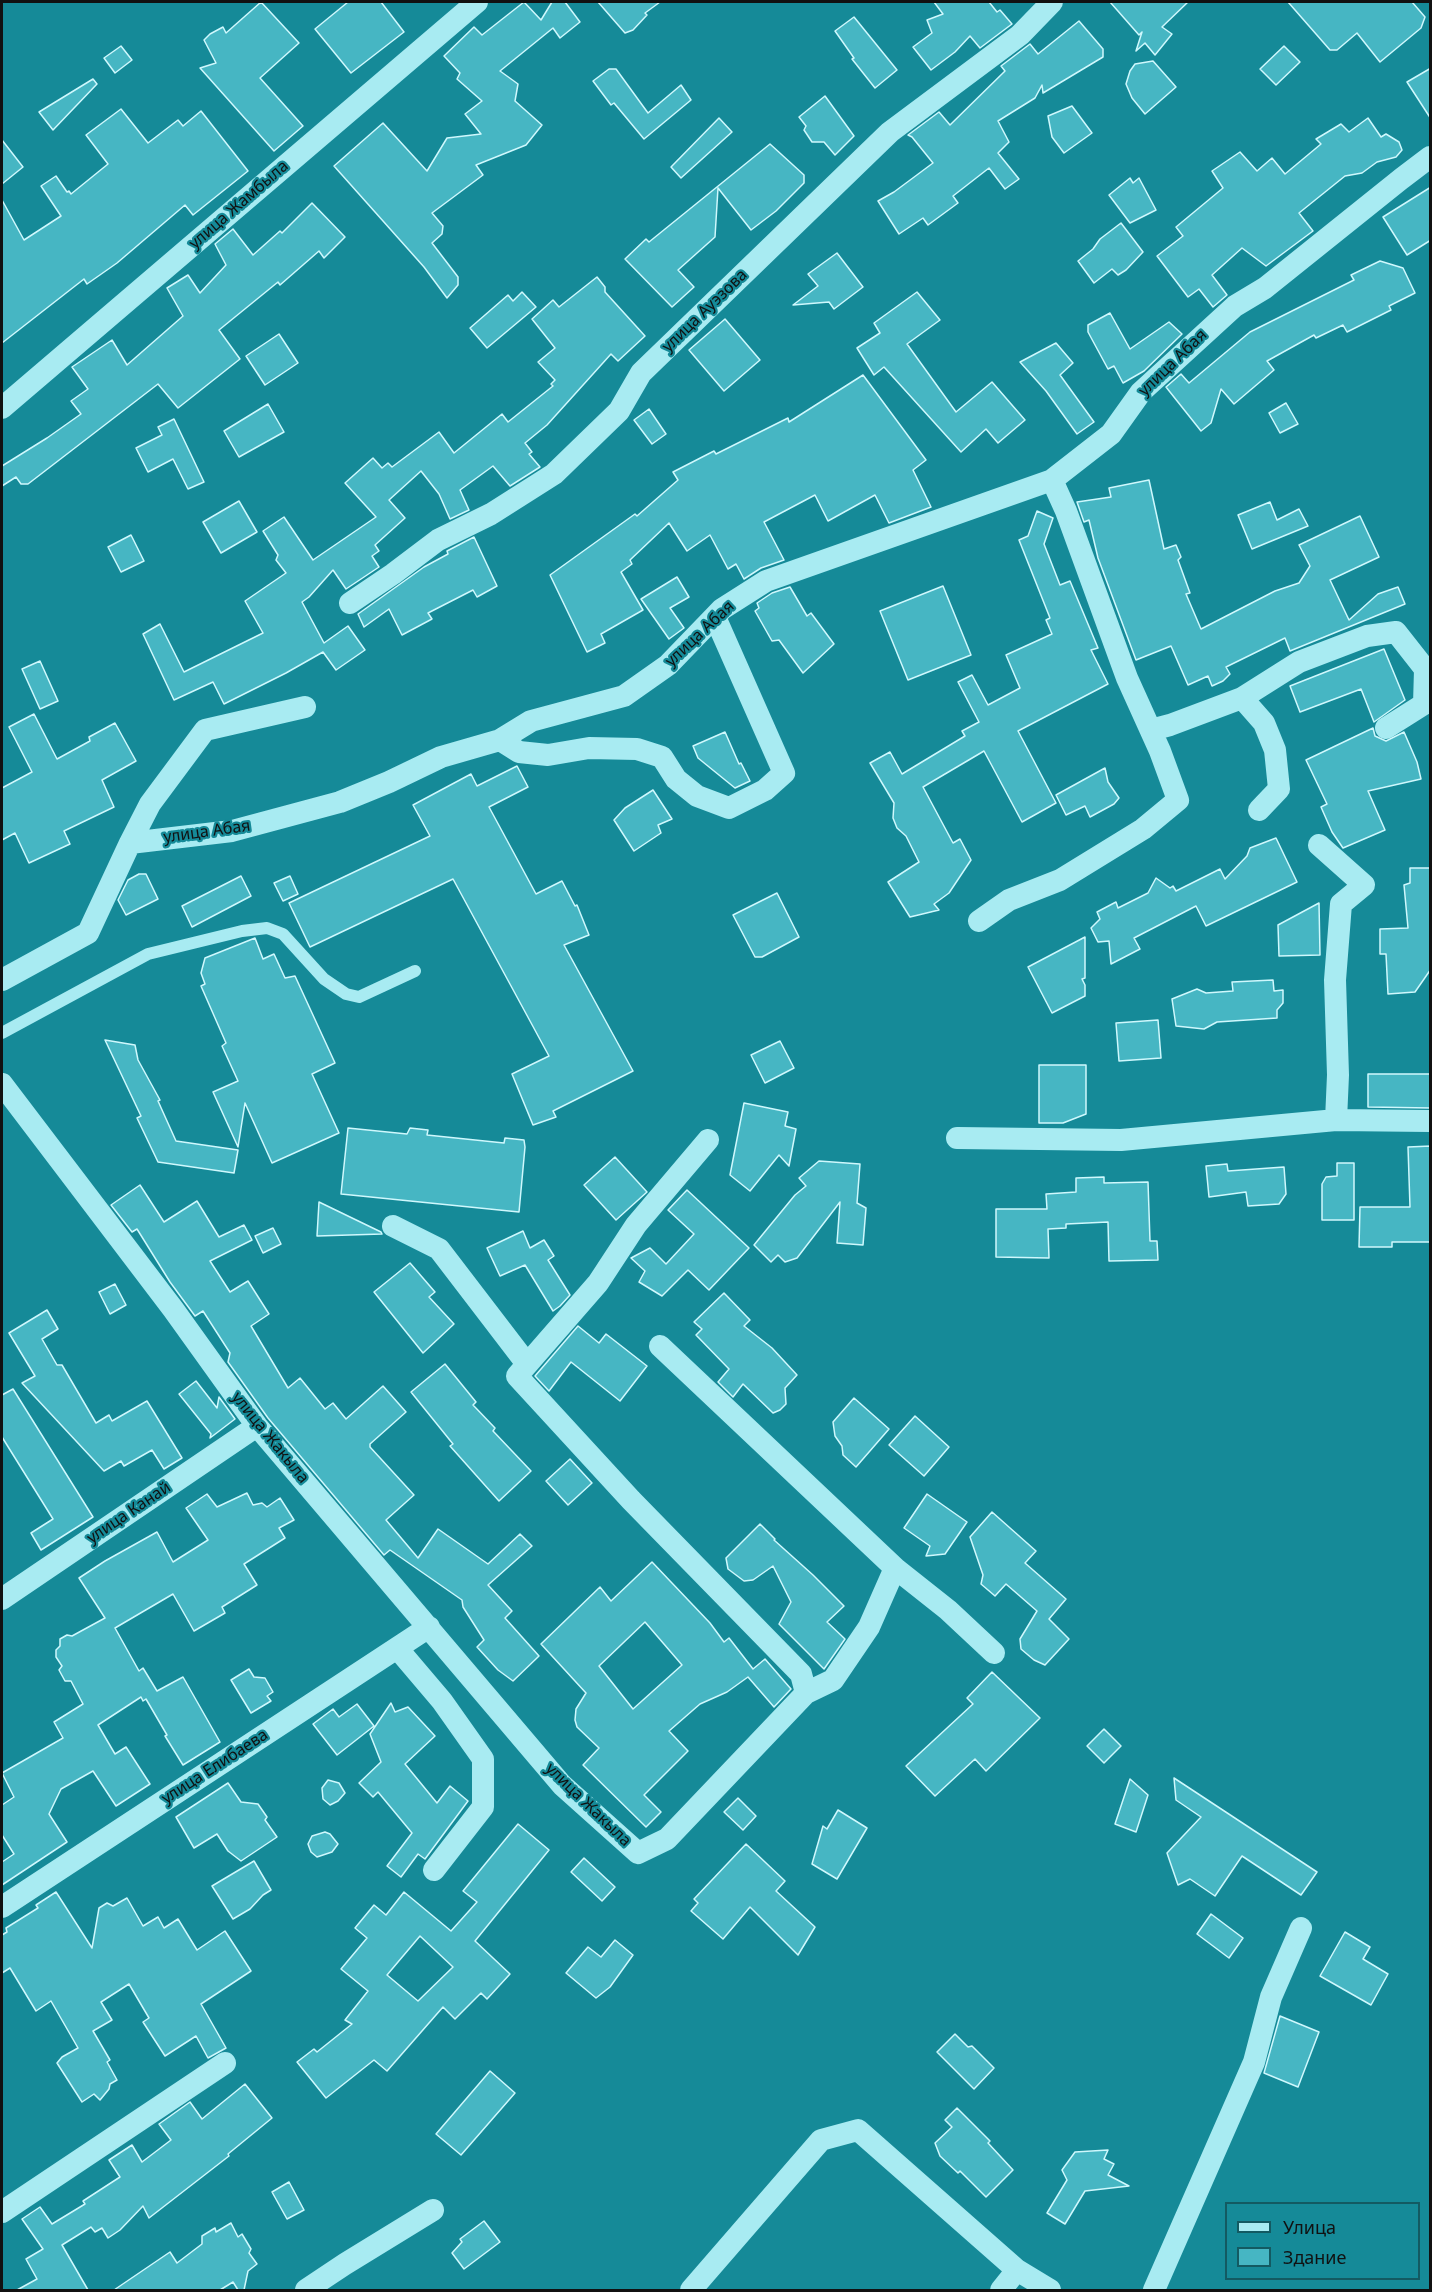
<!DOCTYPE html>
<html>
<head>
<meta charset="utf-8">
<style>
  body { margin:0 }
  #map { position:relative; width:1432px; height:2292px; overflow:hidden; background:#158a98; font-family:"Noto Sans",sans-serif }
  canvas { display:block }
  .frame { position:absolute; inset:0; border:3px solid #111; pointer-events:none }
  .legend { position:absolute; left:1225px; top:2202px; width:195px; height:78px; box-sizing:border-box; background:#158a98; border:2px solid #135a62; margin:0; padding:8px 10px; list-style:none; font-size:18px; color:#111 }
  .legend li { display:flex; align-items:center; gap:12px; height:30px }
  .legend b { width:30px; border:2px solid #135a62 }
</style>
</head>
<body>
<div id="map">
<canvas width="1432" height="2292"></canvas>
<div class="frame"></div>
<ul class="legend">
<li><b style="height:8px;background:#a8ebf2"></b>Улица</li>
<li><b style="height:16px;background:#46b6c3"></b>Здание</li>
</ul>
</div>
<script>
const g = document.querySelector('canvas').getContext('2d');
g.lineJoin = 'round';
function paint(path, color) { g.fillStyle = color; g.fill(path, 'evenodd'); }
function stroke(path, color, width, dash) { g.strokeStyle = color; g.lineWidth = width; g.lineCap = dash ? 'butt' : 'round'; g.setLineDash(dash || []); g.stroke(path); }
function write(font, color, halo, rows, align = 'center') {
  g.font = font + ' "Noto Sans",sans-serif'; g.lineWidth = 4.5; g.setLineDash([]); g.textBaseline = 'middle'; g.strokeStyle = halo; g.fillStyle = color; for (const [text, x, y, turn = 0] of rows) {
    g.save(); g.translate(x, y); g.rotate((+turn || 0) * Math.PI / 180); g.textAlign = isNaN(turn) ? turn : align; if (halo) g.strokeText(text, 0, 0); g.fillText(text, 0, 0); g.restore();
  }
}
const building = new Path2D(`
  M261,2l38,41 -39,35 43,48 -29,25 -74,-83 16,-5 -12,-23 6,-6 13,-7 3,6z
  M348,2h33l23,30 -53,41 -36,-44z
  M524,2l17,18 11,-18h13l15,20 -20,16 -7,-10 -53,43 18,13 -3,17 27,24 -16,20 -50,20 7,10 -51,38 11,13 -1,8 -10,9 26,34v8l-11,13 -23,-31 -90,-101 49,-43 44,48 20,-33 34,-4 -16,-20 17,-13 -25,-22 3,-6 -16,-17 30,-29 8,8z
  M598,2h62l-15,11 2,2 -14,15 -8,3z
  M934,2h55l8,10 3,-2 12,14 -32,24 -10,-12 -15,16 -24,18 -18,-23 19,-14 -5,-13 16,-6z
  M1110,2h78l-26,25 10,7 -17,21 -10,-12 -9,8 6,-19 -3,3z
  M1288,2h124l13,15 -4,11 -41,34 -23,-29 -20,17h-7z
  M854,17l43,53 -22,18 -23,-29 2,-1 -19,-27z
  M1079,21l24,28v8l-60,36 -1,-8 -7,13 -37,23 11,21 -11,11 21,26 -14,10 -16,-21 -36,28 5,7 -30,22 -5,-7 -24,16 -21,-33 16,-9 39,-29 -21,-26 -4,-2 31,-23 11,13 55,-54 -4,-5 29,-22 8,10z
  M121,46l11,14 -17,13 -11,-15z
  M1284,46l16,16 -24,23 -16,-16z
  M1153,61l23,26 -31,27 -13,-16 -6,-14 4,-13 5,-7z
  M1431,68v51l-24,-37z
  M609,69h7l32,44 33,-28 10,15 -47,39 -30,-36 -3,2 -18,-24z
  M93,79l4,5 -44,46 -14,-18z
  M825,96l29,40 -19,19 -11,-13h-12l-8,-12 2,-4 -7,-9z
  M1072,106l20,27 -28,20 -12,-16 -4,-21z
  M121,109l27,34 30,-23 5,6 18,-15 47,60 -55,44 -8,-10 -68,58 -30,21 -3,-5 -82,64v-143l22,40 37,-24 -20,-30 15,-10 11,16 2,-1 2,3 37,-30 -22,-29z
  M719,118l13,14 -51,46 -10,-11z
  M1368,118l13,19 5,-3 13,8 3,8 -6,7 -19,5 -15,11 -17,3 -46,37 14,18 -47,35 -24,-18 -30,27 15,20 -14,12 -14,-18 -11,8 -31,-41 26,-20 -7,-9 47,-39 -11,-17 28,-19 17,19 15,-13 13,16 36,-30 -5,-5 25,-15 8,8z
  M2,140l21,27 -21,17z
  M770,144l34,31v8l-28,28 -25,19 -33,-42 -3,49 -37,33 16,17 -22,20 -47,-48 21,-20 3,3z
  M1130,178l3,5 6,-5 17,32 -26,13 -21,-28z
  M1431,187v53l-24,15 -24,-38z
  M312,203l33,34 -21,21 -5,-7 -39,34 -2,-3 -59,48 21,29 -62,49 -20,-24 -130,100h-7l-5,-7 -14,9v-20l45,-28 34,-24 -10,-13 17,-12 -16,-22 40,-27 15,25 56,-49 -16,-28 21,-13 12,18 26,-28 -11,-21 18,-15 20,26 27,-24 2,2z
  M1121,223l22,29 -17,18 -8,5 -6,-6 -18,14 -16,-22 15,-12 7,-10z
  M837,253l26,34 -29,22 -5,-7 -36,3 25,-19 -10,-12z
  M1380,261l23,7 12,25 -26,13 2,4 -44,22 -4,-7 -27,13 -2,-3 -47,26 7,9 -40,34 -13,-15 -10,34 -10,8 -35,-44 15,-13 8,9 61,-51 104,-52 -3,-5z
  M597,277l8,10v5l40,44 -27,25 -7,-7 -64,71 -22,18 7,9 -3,2 11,13 -30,19 -17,-20 -33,24 9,20 -19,9 -11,-25 -18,-23 -32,29 16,18 -30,27 4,6 -7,5 7,11 -33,22 -13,-19 -24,27 -7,5 22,41 24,-17 17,24 -29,20 -13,-18 -37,21 -62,31 -11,-22 -39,18 -31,-66 17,-10 24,48 79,-39 -18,-32 41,-28 -10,-13 2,-5 -15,-24 21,-14 29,43 63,-43 -31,-34 28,-25 9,10 6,-5 4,4 47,-35 15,21 48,-39 6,8 45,-36 -2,-2 4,-4 -17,-18 17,-14 -23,-29 21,-19 6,7z
  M522,292l14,15 -49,41 -17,-20 38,-33 5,6z
  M917,292l23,28 -33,24 49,68 36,-30 33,38 -27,23 -12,-14 -25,23 -77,-85 -10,8 -17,-27 23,-15 -6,-10z
  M1110,313l20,36 39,-27 13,12 -38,37 -21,12 -9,-17 -6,3 -20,-37v-7z
  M725,319l35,41 -36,31 -35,-41z
  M279,334l19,29 -33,22 -19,-29z
  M1056,343l17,20 -13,12 34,47 -17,12 -31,-43 -26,-29z
  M863,375l63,85 -13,10 18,37 -42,16 -14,-28 -47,26 -13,-26 -51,27 20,38 -23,8 -17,11 -8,-15 -8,5 -18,-34 -23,16 -18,-28 -39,37 2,4 -11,8 22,38 -42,24 4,9 -18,9 -37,-77 85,-61 2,2 41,-36 -5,-8 41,-21 2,3 72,-36 1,4z
  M1286,403l12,21 -18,9 -11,-20z
  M268,404l16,28 -45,25 -15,-26z
  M649,409l17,25 -14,10 -18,-24z
  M174,419l30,63 -16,7 -15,-30 -25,13 -12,-24 26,-13 -4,-8z
  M1149,480l15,69 12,-4 5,12 -3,3 12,33 -4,1 15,35 74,-38 24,-8 11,-17 -11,-21 61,-29 19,41 -49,23 19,40 29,-26 20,-7 7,17 -115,47 -5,-13 -59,29 4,7 -7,7 -11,5 -4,-10 -20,9 -17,-39 -35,14 -38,-102 -9,-38 -5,2 -7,-20 34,-5 -2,-9z
  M239,501l18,31 -36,21 -18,-31z
  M1270,502l7,18 22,-11 9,17 -56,23 -14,-34z
  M1037,511l16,7 -9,26 16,41 10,-4 28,67 -7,2 17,34 -90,47 38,72 -34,19 -38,-71 -61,36 30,56 7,-4 11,21 -22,33 -15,11 5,6 -29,7 -22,-35 31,-20 -13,-26 -9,-8 -4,-10 1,-15 -24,-40 20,-11 12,22 63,-38 -3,-5 17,-9 -21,-40 14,-7 16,30 32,-17 -14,-33 46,-21 -6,-14 4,-2 -31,-78 9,-4z
  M131,535l13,26 -23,11 -13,-25z
  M474,537l23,49 -20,11 -4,-7 -45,23 4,6 -30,16 -13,-26 -25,18 -6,-13 66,-47 24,-13 -1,-3z
  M677,577l12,20 -19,11 14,20 -15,11 -28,-40z
  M943,586l28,69 -63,25 -28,-69z
  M790,587l17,29 4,-3 23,31 -31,29 -24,-33 -7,1 -17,-30 4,-3 -2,-5 15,-10z
  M1384,649l21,51 -31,22 -13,-33 -61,23 -10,-26z
  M40,661l18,40 -18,8 -18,-40z
  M34,714l23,45 33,-18 -1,-4 26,-14 21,38 -34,19 12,27 -50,24 6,13 -41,19 -14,-30 -13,7v-52l30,-16 -23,-45z
  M1373,728l2,8 11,5 18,-9 13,30 4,17 -53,12 17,39 -42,18 -11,-16 -11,-25 6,-3 -21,-44z
  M725,732l14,32 2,-1 9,18 -15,7 -37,-30 -5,-12z
  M517,766l11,21 -39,20 47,87 26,-13 13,25 2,-1 12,30 -25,10 69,126 -80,40 3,6 -23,8 -21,-51 37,-18 -96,-177 -143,68 -21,-44 141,-67 -17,-31 58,-31 6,12z
  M1105,768l3,14 11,16 -5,6 -24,13 -5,-11 -19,9 -10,-20z
  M653,790l19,29 -14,6 3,8 -27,18 -20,-31 11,-12z
  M1276,838l21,44 -91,44 -10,-20 -62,32 6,11 -29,15 -2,-23 -11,1 -7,-14 9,-9 -3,-7 19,-10 2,6 30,-15 8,-15 14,10 3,-2 3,5 44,-22 5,10 22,-23 3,-8z
  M1410,868h21v101l-16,23 -27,2 -2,-40h-6v-25l28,-1 -4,-43 6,-2z
  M139,874h7l12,25 -32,16 -8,-15 10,-20z
  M241,876l10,20 -59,31 -10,-21z
  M290,876l8,18 -15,7 -9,-18z
  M777,893l22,44 -37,20h-7l-22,-42z
  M1319,903l1,52 -41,1 -1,-31z
  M1085,937v41l-3,1 3,6v11l-33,17 -24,-46z
  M255,938l8,21 11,-5 11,24 10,-2 40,87 -23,11 27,59 -67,30 -27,-60 -7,44 -25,-55 25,-11 -16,-35 4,-3 -25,-57 4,-2 -4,-11 4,-15z
  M1273,980l1,11 9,-1v13l-6,7v8l-60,4 -13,7 -28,-3 -4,-27 25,-10 9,4 27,-2 -1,-9z
  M1158,1020l3,38 -42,3 -3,-38z
  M105,1040l30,5 3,15 22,40 -2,1 18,40 62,9 -4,23 -76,-11 -21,-44 4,-2z
  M780,1041l14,27 -29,15 -14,-28z
  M1039,1065h47v49l-23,9h-24z
  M1368,1074h63v34l-63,-1z
  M744,1103l44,9 -3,14 11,3 -7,37 -10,-11 -29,36 -20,-16z
  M348,1128l59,6 3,-6 18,2 -1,5 77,8 1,-5 19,2 1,7 -6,65 -178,-18z
  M1431,1146v96h-39v5h-33l1,-40h50l-2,-60z
  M615,1157l32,35 -31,28 -32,-35z
  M819,1161l41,3 -3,39 9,5 -3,37 -26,-2 3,-41 -43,56 -12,4 -7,-7 -7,7 -17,-17 41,-50 11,-9 -7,-8z
  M1337,1163h17v57h-32v-36l4,-7 11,-1z
  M1227,1164l1,7 56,-4 2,27 -7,10 -31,2 -2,-14 -37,5 -3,-31z
  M1104,1177v6l44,-1 2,59h7l1,19 -49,1 -1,-39 -42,2v4l-18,1 1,29 -53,-1v-48h51l-1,-15 30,-2v-14z
  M140,1185l24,37 33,-21 22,36 25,-12 8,15 -42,21 20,31 18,-11 21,33 -18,12 37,62 12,-10 25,31 8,-6 13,16 37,-33 23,26 -36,32v3l44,48 -28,25 32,38 20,-29 50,35 32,-30 12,12 -44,39 24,26 -7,7 34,38 -26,25 -15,-11 -21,-23 7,-7 -21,-33 -1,-7 -72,-50 -6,5 -116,-137 -40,-56 2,-9 -27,-42 -8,5 -25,-34 -33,-53 -5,3 -21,-27z
  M687,1190l62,58 -40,42 -21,-20 -26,26 -23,-14 6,-11 -14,-13 19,-10 16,16 28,-30 -26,-24z
  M319,1202l62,30 1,2 -65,2z
  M273,1228l8,16 -18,9 -8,-17z
  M523,1231l7,17 14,-8 10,16 -6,4 22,35 -10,11 -7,5 -28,-46 -25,11 -13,-28z
  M410,1263l25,29 -6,5 25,27 -31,29 -49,-61z
  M115,1284l11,21 -16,9 -11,-22z
  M724,1293l26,27 -6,6 28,22 25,27 -12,13 1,16 -6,6 -7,3 -30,-29 -10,13 -15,-15 11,-13 -33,-34 6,-6 -8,-7z
  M47,1310l11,19 -16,10 15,26h5l34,58 13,-8 3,6 35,-20 35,57 -18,11 -12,-19 -28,16 -3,-5 -17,10 -82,-88 13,-7 -26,-43z
  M578,1326l21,17 7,-9 41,32 -27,35 -49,-39 -22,29 -14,-15z
  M445,1364l31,38 -3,3 22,23 -2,3 38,40 -32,30 -49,-55 3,-2 -42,-52z
  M196,1381l21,27 2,-11 16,22 -25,19 1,-4 -32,-40z
  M13,1389l80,128 -52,33 -10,-17 22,-14 -51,-82v-42z
  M854,1398l35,31 -33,38 -13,-12 -1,-9 -7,-10 -2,-14z
  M915,1416l34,31 -25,29 -35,-31z
  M570,1459l22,24 -24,22 -22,-24z
  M247,1493l6,12 9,-2 5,4 13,-9 14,22 -15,8 6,10 -41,26 13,21 -35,22 3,6 -31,18 -21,-37 -58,34 24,43 4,-3 14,23 26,-14 37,65 -37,23 -18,-29 2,-1 -21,-36 -3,2 -2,-4 -43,28 17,29 11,-7 24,37 -34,22 -23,-35 -32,18 -12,25 18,28 -65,43v-23l12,-8 -12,-19v-30l12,-8 -12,-24 61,-35 -9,-16 29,-18 -12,-23h-6l-6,-11 3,-4 -6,-9v-7l4,-4v-7l7,-4 5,1 33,-18 -26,-40 26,-17 52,-29 16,30 35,-22 -22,-32 21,-14 10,13z
  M927,1494l40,28 -22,32 -19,2 4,-10 -26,-18z
  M992,1512l44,39 -11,12 41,36 -17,20 20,20 -24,26 -11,-5 -13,-11 -1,-10 17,-28 -31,-27 -11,12 -14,-12 2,-9 -13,-38z
  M760,1524l15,15 -1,1 39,35 31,31 -17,16 18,17 -21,30 -45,-45 12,-22 -18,-36 -20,14 -9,1 -16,-12 -2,-11z
  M652,1562l58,61 14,19 5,-4 24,31 12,-10 26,30 -17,18 -26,-30 -21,15 -27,12 -31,27 19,20 -44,44 17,17 -15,15 -63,-62 16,-17 -22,-21 -2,-7 1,-11 10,-16 -45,-49 59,-57 11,14zM645,1622l37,43 -49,44 -34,-43z
  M249,1669l5,8 11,1 8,14 -6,4 4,5 -20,12 -20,-33z
  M992,1672l48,46 -54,53 -11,-12 -40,37 -29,-30 67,-62 -6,-6z
  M391,1703l4,9 13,-5 27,29 -30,28 32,39 13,-17 18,15 -43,58 -7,-5 -17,23 -14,-11 25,-33 -34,-41 -5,5 -14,-14 22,-21 -11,-28z
  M357,1704l17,22 -37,29 -24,-31 20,-15 6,8z
  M1104,1729l17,17 -17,17 -17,-17z
  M1174,1778l143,94 -16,23 -59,-39 -27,40 -25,-17 -12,6 -11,-32 34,-36 -25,-17z
  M1130,1779l18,16 -12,37 -21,-8z
  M328,1780l11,3 6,10 -7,8 -8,4 -7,-6 -1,-11z
  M228,1783l13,19 17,2 9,13 -2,3 12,17 -36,24 -13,-10 -11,-17 -23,14 -18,-31z
  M738,1798l18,18 -13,14 -19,-18z
  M838,1810l29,18 -30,51 -25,-15 11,-38 4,3z
  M518,1824l31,26 -74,91 35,33 -23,25 -6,-6 -26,26 -12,-12 -56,64 -13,-11 -48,38 -29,-36 17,-13 3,3 35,-28 -7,-4 23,-29 -27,-22 26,-31 -12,-10 19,-23 12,10 18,-23 47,39 26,-29 -14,-11zM420,1936l33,31 -35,34 -31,-26z
  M325,1832l5,2 8,10 -6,8 -15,5 -6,-5 -3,-8 4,-8z
  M746,1844l39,37 -9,10 39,36 -17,28 -48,-48 -27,32 -32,-28 7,-8 -4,-4z
  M584,1858l31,29 -13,14 -31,-29z
  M254,1861l17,29 -8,5 -13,14 -17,10 -21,-33z
  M56,1892l36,56 7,-40 8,-5 6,3 14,-8 16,28 15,-9 6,11 14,-9 19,31 28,-19 26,40 -50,33 25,44 -18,10 -12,-22 -31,20 -22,-34 6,-4 -20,-34 -28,18 11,18 -19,11 17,29 -3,2 10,18 -7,4 -1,5 -9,11 -6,-6 -12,8 -25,-39 5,-6 16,-9 -27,-47 -15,10 -26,-43 -8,5v-38l5,-3 -1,-4 32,-20 -2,-3z
  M1211,1914l32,24 -14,20 -32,-24z
  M1345,1932l25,15 -7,12 25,15 -17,31 -51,-29z
  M615,1940l18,15 -23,32 -14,11 -30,-25 22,-26 13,10z
  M1280,2016l39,16 -21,55 -34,-14z
  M955,2034l13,13 4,-1 22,22 -20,21 -37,-37z
  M490,2071l25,22 -54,62 -25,-21z
  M245,2084l27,34 -44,36 1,2 -80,62 -6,-12 -23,24 -12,8 -6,-10 -7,4 -4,-5 -29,18 26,45h-71l20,-11 -11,-20 17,-10 -21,-30 18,-12 12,17 33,-20 -2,-3 37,-24 -11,-17 23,-15 10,17 29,-22 -12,-16 31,-22 12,17z
  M957,2108l33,33 -2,2 25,27 -27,27 -26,-26 -2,2 -18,-17 -5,-13 17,-16 -7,-7z
  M1108,2150l-4,9 10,5 -6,11 21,11 -44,5 -20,33 -18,-11 20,-33 -5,-10 13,-18z
  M289,2182l15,28 -17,9 -15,-27z
  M484,2221l16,21 -36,27 -12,-16 10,-11 -2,-3z
  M231,2223l7,14 4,-3 9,15 -2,4 8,11 -9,7 -4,19h-6l-5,-8 -13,8h-106l56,-38 7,11 25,-19v-8l13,-8 1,4z`);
const lane = new Path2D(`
  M2,1033l146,-79 94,-23 25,-3 16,6 41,45 22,15 13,3 56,-26`);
const street = new Path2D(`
  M2,408l475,-406
  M350,603l43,-29 45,-34 53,-26 63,-40 65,-63 22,-38 249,-241 130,-97 32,-33
  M1242,698l22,25 11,27 4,39 -20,21
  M1151,730l19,-5 72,-27 57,-36 68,-26 29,-4 29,37 -1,35 -38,24
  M500,740l19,12 29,3 41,-7 48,1 25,8 14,22 21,17 32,12 36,-18 19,-17 -69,-156
  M130,843l20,-39 55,-74 100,-23
  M1319,845l45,40 -23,19 -6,76 3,95 -2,45
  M979,921l30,-21 51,-20 83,-51 35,-29 -18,-49 -33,-73 -61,-167 -14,-31
  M2,980l86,-47 42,-90 102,-12 108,-29 49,-20 52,-25 59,-17 31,-19 93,-25 44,-31 54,-56 44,-28 286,-101 59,-46 30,-42 94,-86 30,-18 136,-109 29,-22
  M2,1084l171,225 84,117 305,359 76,68 29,-14 139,-146 -5,-19 -170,-174 -114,-124 81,-93 38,-58 72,-85
  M957,1138l164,2 215,-20 94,1
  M393,1226l46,23 88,115
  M660,1346l235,222
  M2,1599l255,-173
  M397,1648l45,53 41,58v48l-49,63
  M806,1693l27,-13 36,-53 26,-59 53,42 46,43
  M2,1907l427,-280
  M2,2212l223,-149
  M306,2290l39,-26 88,-54
  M691,2290l130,-150 37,-10 159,140 33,20
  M1001,2290l16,-20
  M1154,2290l100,-228 17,-65 30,-69`);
const streetNames = [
  ["улица Жамбыла",239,205,-41],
  ["улица Ауэзова",705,311,-44],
  ["улица Абая",1173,363,-44],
  ["улица Абая",700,634,-43],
  ["улица Абая",207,832,-8],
  ["улица Жакыла",270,1438,51],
  ["улица Канай",129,1513,-34],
  ["улица Елибаева",215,1767,-33],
  ["улица Жакыла",588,1805,44]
];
paint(building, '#46b6c3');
stroke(building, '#cff8fd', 1.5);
stroke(lane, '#a8ebf2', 12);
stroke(street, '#a8ebf2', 22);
write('16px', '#111', '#158a98', streetNames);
</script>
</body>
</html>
